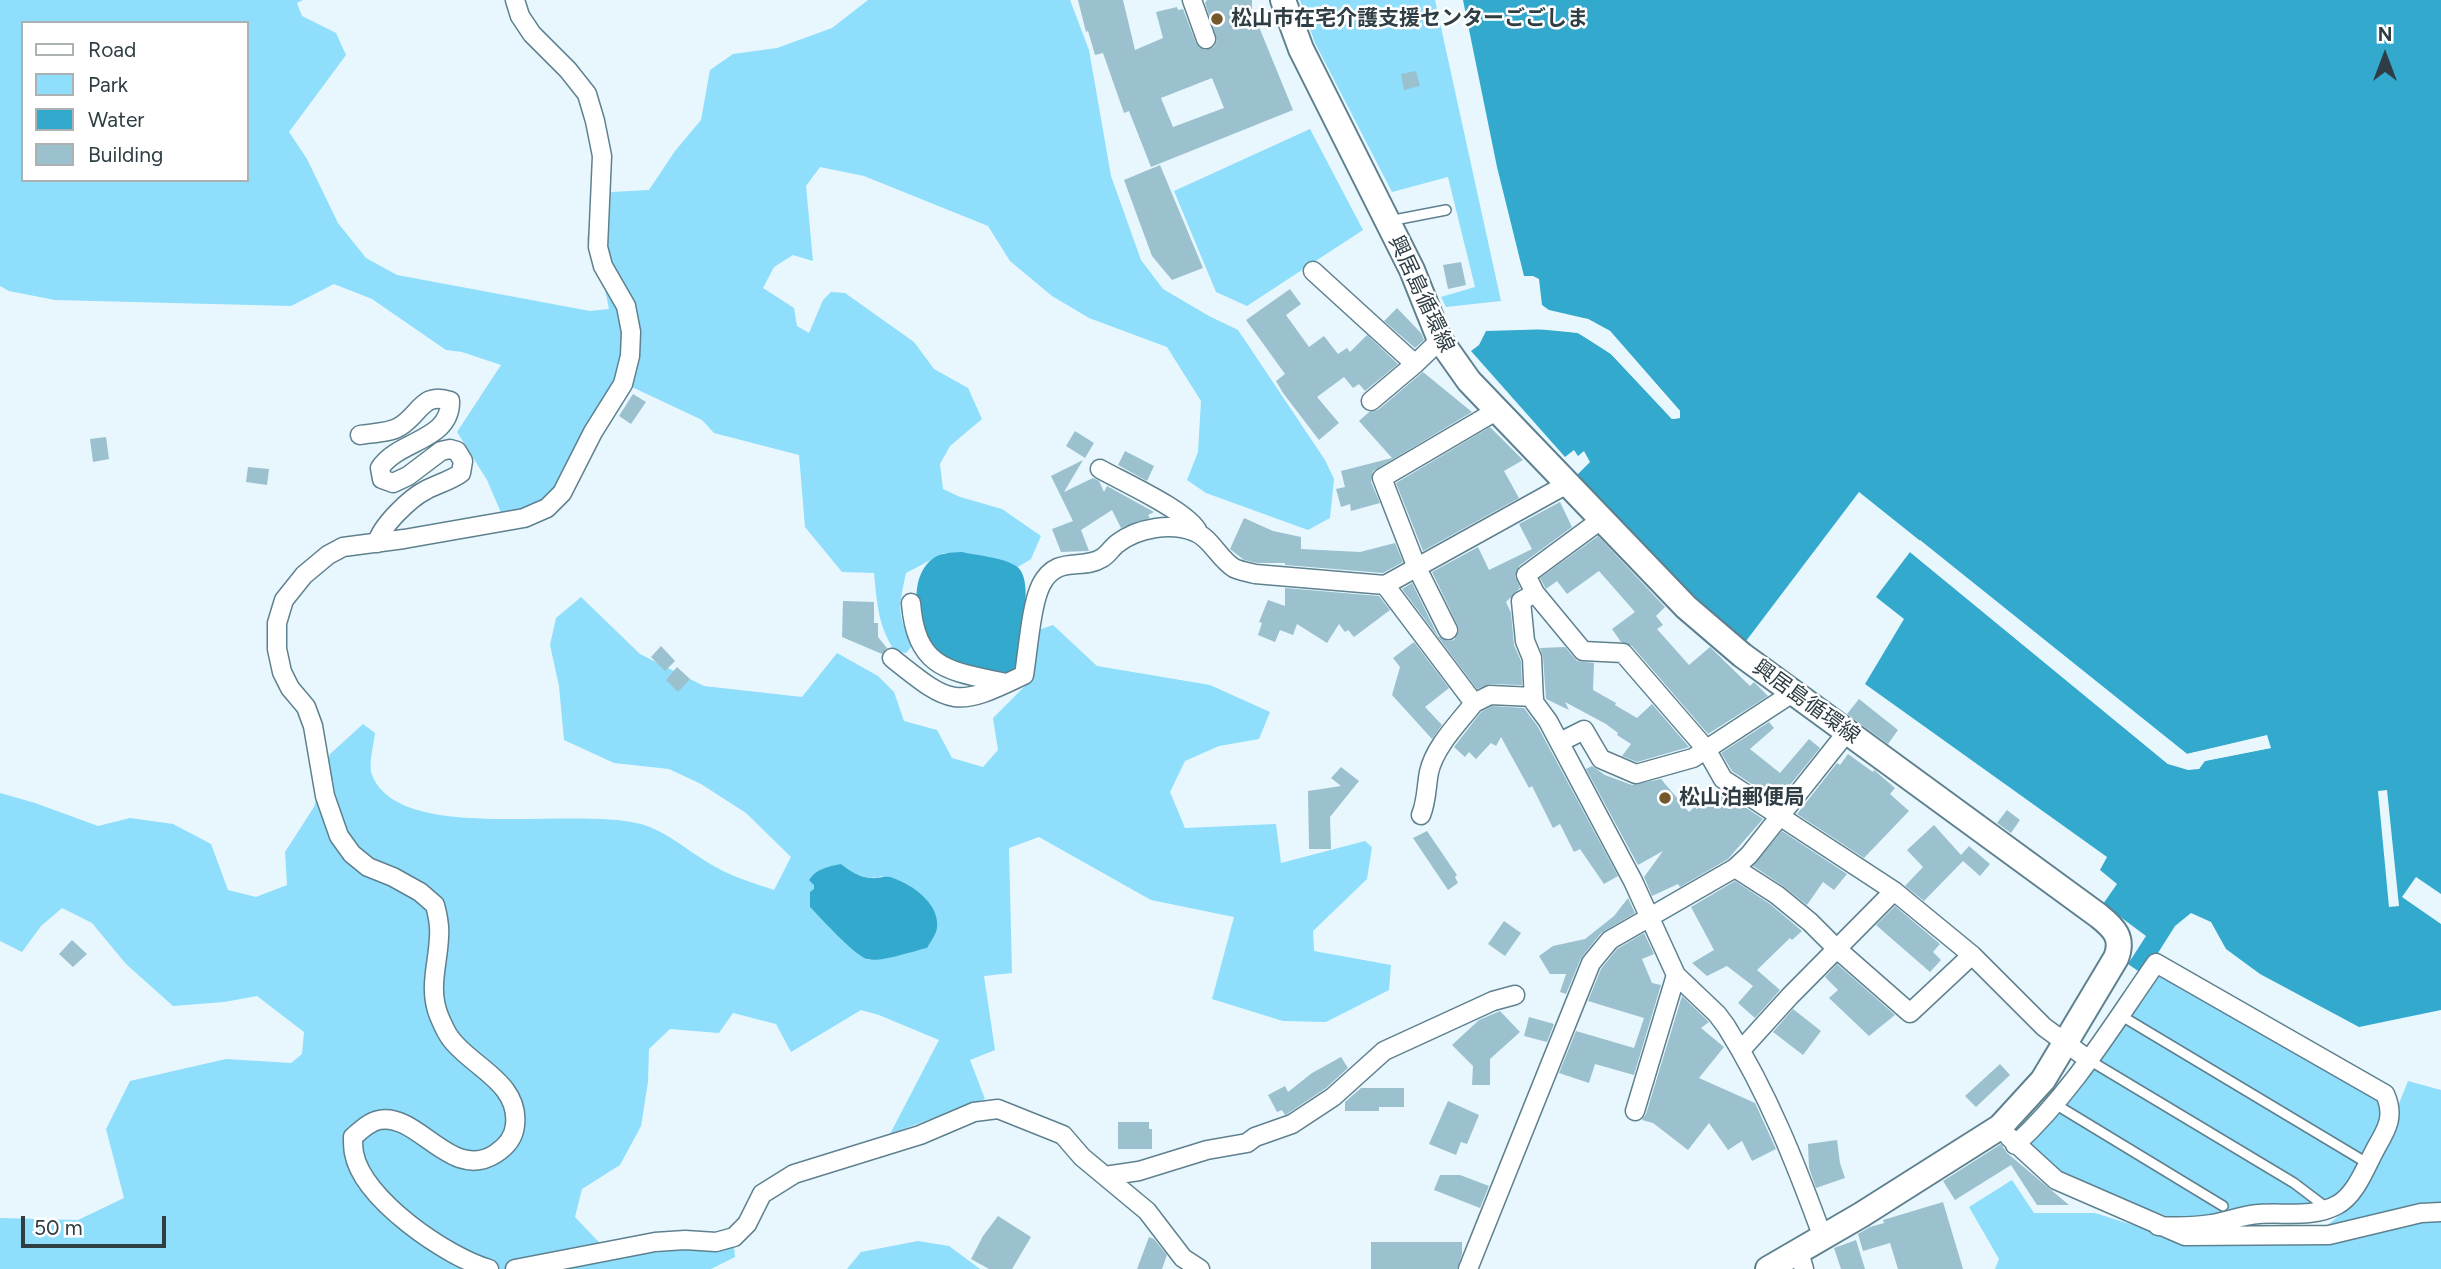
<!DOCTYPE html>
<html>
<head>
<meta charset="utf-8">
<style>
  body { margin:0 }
  #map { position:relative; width:2441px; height:1269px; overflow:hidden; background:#e8f7fd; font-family:Figtree,sans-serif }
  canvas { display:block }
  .legend { position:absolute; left:21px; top:21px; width:228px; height:161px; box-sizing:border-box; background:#fff; border:2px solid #acb2b4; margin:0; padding:9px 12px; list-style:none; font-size:21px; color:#2f3e44 }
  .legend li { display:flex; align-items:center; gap:14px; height:35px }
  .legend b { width:35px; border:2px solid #acb2b4 }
  .north { position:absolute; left:2350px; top:21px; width:70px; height:70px; -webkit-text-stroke:5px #fff; paint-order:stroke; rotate:0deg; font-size:19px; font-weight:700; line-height:28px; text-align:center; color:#2f3e44 }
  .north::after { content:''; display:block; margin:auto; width:24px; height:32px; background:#2f3e44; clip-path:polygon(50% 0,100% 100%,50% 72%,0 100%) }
  .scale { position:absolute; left:21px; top:1216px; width:145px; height:32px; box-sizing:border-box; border:4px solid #2f3e44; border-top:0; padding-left:9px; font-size:21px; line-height:24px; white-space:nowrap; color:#2f3e44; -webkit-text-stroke:5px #fff; paint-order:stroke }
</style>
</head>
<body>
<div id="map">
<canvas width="2441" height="1269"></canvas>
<ul class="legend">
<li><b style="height:9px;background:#fff"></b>Road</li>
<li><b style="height:19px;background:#8edefc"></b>Park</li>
<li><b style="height:19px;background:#33a9ce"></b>Water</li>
<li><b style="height:19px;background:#9bc0ce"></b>Building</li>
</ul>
<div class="north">N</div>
<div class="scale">50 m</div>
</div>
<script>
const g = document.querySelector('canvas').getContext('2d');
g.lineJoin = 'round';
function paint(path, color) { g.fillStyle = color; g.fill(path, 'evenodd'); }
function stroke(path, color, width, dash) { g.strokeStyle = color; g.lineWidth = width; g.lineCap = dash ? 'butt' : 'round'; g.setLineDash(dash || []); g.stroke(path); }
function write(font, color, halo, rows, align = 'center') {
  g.font = font + ' Figtree,"Noto Sans JP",sans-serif'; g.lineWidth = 5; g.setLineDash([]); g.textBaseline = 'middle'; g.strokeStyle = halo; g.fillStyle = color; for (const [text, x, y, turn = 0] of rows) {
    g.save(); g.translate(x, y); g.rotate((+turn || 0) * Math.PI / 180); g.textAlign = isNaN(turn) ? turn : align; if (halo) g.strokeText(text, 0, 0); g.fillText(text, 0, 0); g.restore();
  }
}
const green = new Path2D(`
  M0,0h303l-6,3 5,13 34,17 10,22 -57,77 18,27 31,64 28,35 31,17 193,36 19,-2 -4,-20 -9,-18 -9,-31 6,-47 56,-3 26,-39 26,-31 9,-50 23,-16 44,-6 55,-20 36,-28h202l19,50 22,126 30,84 22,29 46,27 29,14 87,130 9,19 -4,39 -22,12 -102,-37 -19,-13 11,-28 3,-51 -34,-54 -78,-29 -37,-22 -42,-35 -22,-35 -124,-50 -44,-9 -14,19 7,75 -20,-6 -19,12 -11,21 31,20 3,18 12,7 14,-33 8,-8 14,1 69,49 20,27 34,19 14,31 -32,27 -10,18 3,25 17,8 42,12 39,27 -10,23 -13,8 -74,-14 -38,20c-7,33 -10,42 7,72l-7,8 -11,-2c-17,-24 -18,-49 -21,-78l-32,-1 -37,-45 -6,-72 -85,-22 -12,-13 -70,-33 -37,56 -32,64 -20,11 -35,11 -21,-49 -30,-48 44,-67 -39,-13 -16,-2 -74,-51 -38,-15 -43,22 -236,-6 -46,-9 -9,-5zM23,23h224v157h-224z
  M1300,0h135l66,301 -55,6 -5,-10 34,-10 -27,-110 -56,15 -77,-149z
  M1310,129l53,101 -116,76 -31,-14 -42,-101z
  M581,597l59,57 64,32 98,11 35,-44 41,23 16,16 10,29 33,9 15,28 31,9 15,-17 -5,-32 33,-33 10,-54 17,-6 44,41 113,19 60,27 -11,27 -40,7 -34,15 -15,31 15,36 91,-4 5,39 84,-22 7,6 -5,32 -54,52 1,20 77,14 -2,25 -63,32 -43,-1 -71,-22 22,-82 -83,-17 -112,-63 -30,11 3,125 -28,3 11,74 -25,10 15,39 -95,35 49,-94 -60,-25 -18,-5 -70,42 -15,-28 -43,-11 -14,20 -49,-4 -21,20 -1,33 -7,44 -21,39 -38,24 -7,28 37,39 122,-10 1,11 -24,12h-711v-51l78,2 46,-22 -18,-69 24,-48 96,-22 65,4 11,-9 2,-22 -47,-36 -33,6 -51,4 -47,-42 -34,-41 -30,-15 -21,18 -19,26 -22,-11v-148l35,10 63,23 32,-8 43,6 38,20 17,46 28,7 31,-12 -2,-33 29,-45 16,-53 33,-30 12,9c-1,11 -7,31 -3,42 29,73 215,27 278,52 26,11 48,32 73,44 16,8 34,13 51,19l17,-33 -45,-44 -45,-29 -32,-15 -55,-6 -50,-23 -5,-54 -9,-41 6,-27zM841,864c13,10 25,17 41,12l45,72 -59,12 -54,-71v-5z
  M2157,971l219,126 8,8 1,12 -40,77 -14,9 -125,16h-32l-114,-44 -37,-29z
  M2408,1081l33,9v179h-446l4,-10 -30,-52 43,-27 22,33h61l95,30 117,-1 51,-42 37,-71 3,-23z
  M918,1241l31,5 31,23h-133l14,-17z`);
const water = new Path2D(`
  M1463,0h978v1010l-82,17 -99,-53 -34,-25 -15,-27 -20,-9 -16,13 -31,49 -16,-11 18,-28 -43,-32 14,-20 -17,-14 7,-13 -242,-173 39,-65 -28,-22 34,-45 258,212 31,5 5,-8 66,-13 -3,-12 -80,18 -328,-262 -116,153 -39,-37 -129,-131 15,-15 -6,-11 -6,5 -4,-6 -9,7 -94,-106 8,-6 7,-14 67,-2 25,4 33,21 61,65 7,-1 1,-7 -70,-80 -22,-12 -39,-9 -7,-5 -3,-26 -6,-3h-9l-27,-109z
  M962,552c17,4 40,5 54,14 21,12 2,85 -2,106 -13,4 -23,1 -37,-2 -9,-2 -24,-3 -31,-8 -28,-18 -42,-79 -15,-102 9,-8 20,-7 31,-8z
  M841,864c9,7 18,13 30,14 8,1 13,-3 22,0 20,7 47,26 44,50 -1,7 -7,14 -10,20 -14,3 -47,15 -60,11 -13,-4 -46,-41 -57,-52v-15l4,-3v-4l-5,-5c8,-12 19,-13 32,-16z`);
const pier = new Path2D(`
  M1564,317l24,2 22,12 70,80v7l-8,1 -61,-65 -21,-14 -12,-7 -41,-4 -1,-3h17l26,4 13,7 21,15 60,63h3v-3l-68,-78 -21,-11z
  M1920,540l267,214 80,-19 4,13 -66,13 -6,8 -11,1 -20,-6 -258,-212 2,-2 258,211 19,5 8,-1 6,-7 63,-13 -1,-5 -80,17 -268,-214z
  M2387,790l12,116 -10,1 -11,-116z
  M2416,877l25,17v30l-39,-27z`);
const building = new Path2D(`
  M1078,0h45l12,50 28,-12 -7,-26 21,-5 1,3 5,-1 13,34 9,7 9,-3 3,-7 -12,-37 2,-3h45v30l7,-3 34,83 -142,57 -22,-56 -5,2 -21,-60 -8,2 -7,-24 -2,1zM1212,78l12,30 -51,19 -12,-29z
  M1416,71l4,15 -16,4 -3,-16z
  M1160,165l43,103 -31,12 -20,-24 -28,-76z
  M1461,262l5,23 -18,4 -5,-24z
  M1290,289l11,15 -15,11 23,32 15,-11 14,18 9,-6 3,4 17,-17 31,29 -33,27 -6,-7 -6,4 -9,-11 -27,20 22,26 -20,17 -36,-47 -7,-12 9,-7 -39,-54z
  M1397,308l24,25 3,7 -9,8 -31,-27z
  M1423,372l49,40 -99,59 -2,11 9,21 -29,8 -1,-7 -9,3 -5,-18 9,-2 -4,-16 51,-13 -33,-37 10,-9 9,-2z
  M633,394l13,8 -15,22 -12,-8z
  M1490,427l33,33 -19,11 15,27 -96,53 -27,-68z
  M1075,431l19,12 -9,15 -19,-12z
  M106,437l3,22 -16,3 -3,-23z
  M1125,451l29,15 -7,15 -29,-16z
  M1083,460l-19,32 29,-14 6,3 5,11 3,-6 47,26 -6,3 2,3 -29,10 -9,-18 -31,20 8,21 -28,1 -9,-23 21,-8 -22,-45z
  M248,467l21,2 -2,16 -21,-3z
  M1560,502l12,25 -53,39 -4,10 5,12 -14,14 5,11 3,32 7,16 1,24 -32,-1 -13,5 -75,-100 10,-6 26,53 9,5 7,-1 5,-9 -1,-5 -26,-54 46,-25 11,23 43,-21 -13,-25z
  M1244,518l29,13 28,6v12l59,3 35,-9 8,19 -20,11 -98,-8v-2h-28l-13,-3 -14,-11z
  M1598,536l67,71 -9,9 7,9 -6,4 32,36 21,-18 40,39 4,-4 14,14 -60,38 -76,-88 -11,-4 -9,-13 23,-17 -36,-41 -32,23 -10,-13 -11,8 -6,-11z
  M1285,588l94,8 11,14 -36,27 -6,-7 -3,2 -6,-8 -12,19 -30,-19 -4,11 -13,-5 -5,12 -17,-7 4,-12 -3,-1 9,-22 17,6z
  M843,601l31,1v21h4v14l9,11 -5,6 -40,-17z
  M1414,642l35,46 -24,19 17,18 -10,14 -40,-44 8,-28 -7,-9z
  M661,646l14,15 -10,10 -14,-14z
  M1565,647l12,14 17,2 -1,27 23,13 -1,2 22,13 15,-14 37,43 -52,15 -15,-6 9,-12 -14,-9 1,-2 -12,-9 -41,-22 4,8 -23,-11 -3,-42 -3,-9z
  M677,667l13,12 -12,13 -12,-12z
  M1859,699l39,31 -10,14 -41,-30z
  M1492,706l32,2 14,19 80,149 -14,8 -24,-35 -6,3 -14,-28 -7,4 -21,-42 -3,2 -28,-51 -5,9 -5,-3 -15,16 -7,-7 -4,5 -11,-10 27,-35z
  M1769,722l5,6 -24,21 30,24 29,-34 11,9 -43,53 -45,-30 -11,-18z
  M1848,754l25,18 1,-2 21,18 -5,6 19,17 -45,47 -67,-44 40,-51 3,2z
  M1592,766l13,9 27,10 29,-6 28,33 21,-19 7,7 7,-7 39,26 -35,40 -48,28 -2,-3 -26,12 -8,-19 19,-26 -25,14 -52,-96z
  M1341,767l18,14 -29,36 1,32h-22l-1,-58 33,-5 -10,-8z
  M2007,810l13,10 -9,13 -14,-10z
  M1934,825l27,30 8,-9 21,18 -10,12 -17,-15 -39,40 -19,-15 18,-19 -16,-17z
  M1427,831l30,44 -2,2 3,6 -10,7 -35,-52z
  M1782,831l65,43 -13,16 -11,-8 -16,23 -24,-19 -30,-20z
  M1735,881l35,23 32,27 -10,9 -2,-2 -33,32 23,20 -25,28 -17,-15 15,-17 -26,-20 -20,10 -15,-13 22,-13 -23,-43z
  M1628,898l7,15 -34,20 -20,25 -15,36 -6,-2 6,-18h-16l-11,-18 14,-10 32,-7 29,-23z
  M1895,906l45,38 -7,8 8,8 -11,12 -54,-47z
  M1504,921l17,12 -16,23 -17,-12z
  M1644,933l10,21 -12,5 10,24 9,2 -27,90 -39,-11 -6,19 -30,-10 17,-42 58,17 10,-30 -56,-17 13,-32 16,-20z
  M72,940l15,14 -14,13 -14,-13z
  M1837,964l58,51 -26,21 -40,-38 9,-8 -13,-13z
  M1682,996l27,26 -8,6 23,19 -25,31 56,25 21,46 -24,12 -10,-20 -14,9 -19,-27 -21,27 -35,-27 -11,-3 4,-6z
  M1793,1009l28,22 -18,24 -30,-23z
  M1500,1011l20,21 -30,27v26h-18l1,-19 -21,-21 27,-25z
  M1529,1017l25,7 -7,18 -23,-6z
  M1341,1057l7,11 -22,20 -39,26 -2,1 -3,-5 -5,2 -9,-17 17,-9 3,6 24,-19z
  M2000,1064l10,11 -34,32 -11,-11z
  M1361,1088h43v19h-25v4h-34v-9z
  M1448,1101l31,14 -12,29 -6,-2 -5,13 -27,-11z
  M1118,1122h31v7h3v20h-34z
  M1837,1140l3,23 5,15 -29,10 -7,-20 -1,-24z
  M2001,1144l6,9 62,52h-32l-26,-40 -56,35 -12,-19z
  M1440,1175h20l29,11 -9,22 -46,-18z
  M1943,1202l20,67h-65l-8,-26 -27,8 -5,-17 12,-7 14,-4 -1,-3z
  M998,1216l33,21 -19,32h-23l-18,-10 12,-23z
  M1149,1237l5,2 13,16 -5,14h-25z
  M1856,1240l9,29h-24l-7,-21z
  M1371,1242h91v12l-5,15h-86z`);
const service = new Path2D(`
  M1389,221l57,-11
  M2120,1015l247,148
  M2089,1060l205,123 33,25
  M2055,1104l168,102`);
const minor = new Path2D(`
  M1192,0l14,39
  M1313,271l102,93 25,-24
  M1371,401l44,-37
  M360,435c12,-2 29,-2 39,-8 21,-12 23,-36 51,-26 1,40 -52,39 -70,67l2,11 11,4 15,-7 33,-25 9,-2 7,2 6,10 -2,12c-11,8 -24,11 -35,17 -16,8 -45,36 -49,53
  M1100,469c21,12 90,43 98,63
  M1602,519l-76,56 9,18 -14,8 4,40 7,17 2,44 14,19 85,160 43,94 41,39 9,12c42,67 70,138 97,212
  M1535,593l48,58 40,2 83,96 17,30 171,112 78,64 72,72 45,33
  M911,603c5,67 39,68 95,80
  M1448,630l-31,-62 -35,-90 114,-67
  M892,658c59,47 62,51 132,17 4,-24 7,-70 17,-90 16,-31 41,-14 61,-27 6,-3 10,-11 16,-15 20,-15 53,-21 77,-11 16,6 24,27 39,36 6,3 14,4 21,6l130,11
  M1534,697l-44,-2 -16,8 -89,-118 184,-102
  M1560,742l24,-12 17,29 35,15 57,-16 101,-66
  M1421,815c6,-15 5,-27 8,-43 6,-26 29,-48 45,-69
  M1735,868l42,27 33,27 27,27 73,64 62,-58
  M1741,1050l49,-54 104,-105
  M1635,1111l41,-136
  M2009,1137l47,43 129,56 144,-1 92,-22 20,-1
  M2015,1145c57,-52 97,-119 141,-182l229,131c10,22 2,35 -9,54 -10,18 -20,47 -39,57 -24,13 -52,7 -78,9 -17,1 -32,8 -47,10 -18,3 -36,3 -54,2
  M1105,1176l34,-5 68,-21 40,-7 8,-6 37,-13 41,-27 51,-46 109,-50 22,-6
  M1799,1252l5,17
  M489,1269c-42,-12 -127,-70 -135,-116 -1,-5 -1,-11 -1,-16 8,-7 16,-15 26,-17 39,-8 72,62 116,34 11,-7 19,-16 20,-29 5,-42 -43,-58 -64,-86 -5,-6 -9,-16 -12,-23 -11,-28 -1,-51 0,-79 1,-11 -1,-21 -4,-32l-15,-13 -27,-15 -25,-10 -16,-13 -13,-18 -14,-40 -12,-70 -7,-19 -16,-19 -8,-16 -5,-23v-26l7,-23 20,-25 24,-20 15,-8 61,-8 120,-21 23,-10 15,-15 31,-61 30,-48 7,-28 1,-24 -5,-26 -23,-40 -5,-19 4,-91 -7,-35 -8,-27 -19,-24 -36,-36 -12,-18 -5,-16
  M515,1269l140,-27 30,-2 31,2 18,-5 13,-13 15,-30 32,-20 126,-39 54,-23 24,-3 65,26 19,22 65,54 36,47 17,11
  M1468,1269l123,-306 19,-23 125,-72 14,-13 98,-123`);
const secondary = new Path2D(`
  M1283,0l18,49 111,221 28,70 29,41 217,226 56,48 357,261c15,12 25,22 17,42l-73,122 -43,47 -139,88 -93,54`);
const markers = [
  [1217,19,7,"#75572c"],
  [1665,798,7,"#75572c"]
];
const poiNames = [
  ["松山市在宅介護支援センターごごしま",1231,19],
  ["松山泊郵便局",1679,798]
];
const streetNames = [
  ["興居島循環線",1421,294,65],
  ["興居島循環線",1806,702,36]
];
paint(green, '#8edefc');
paint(water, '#33a9ce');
paint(pier, '#e8f7fd');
paint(building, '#9bc0ce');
stroke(service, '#5e818f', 12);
stroke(minor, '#5e818f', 21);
stroke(secondary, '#5e818f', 28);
stroke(service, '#fff', 9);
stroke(minor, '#fff', 18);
stroke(secondary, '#fff', 24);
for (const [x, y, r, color] of markers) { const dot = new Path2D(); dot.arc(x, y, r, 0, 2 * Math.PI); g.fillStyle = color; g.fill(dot); stroke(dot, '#fff', 2.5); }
write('bold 21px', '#2f3e44', '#fff', poiNames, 'left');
write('21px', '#2f3e44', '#fff', streetNames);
</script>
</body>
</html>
